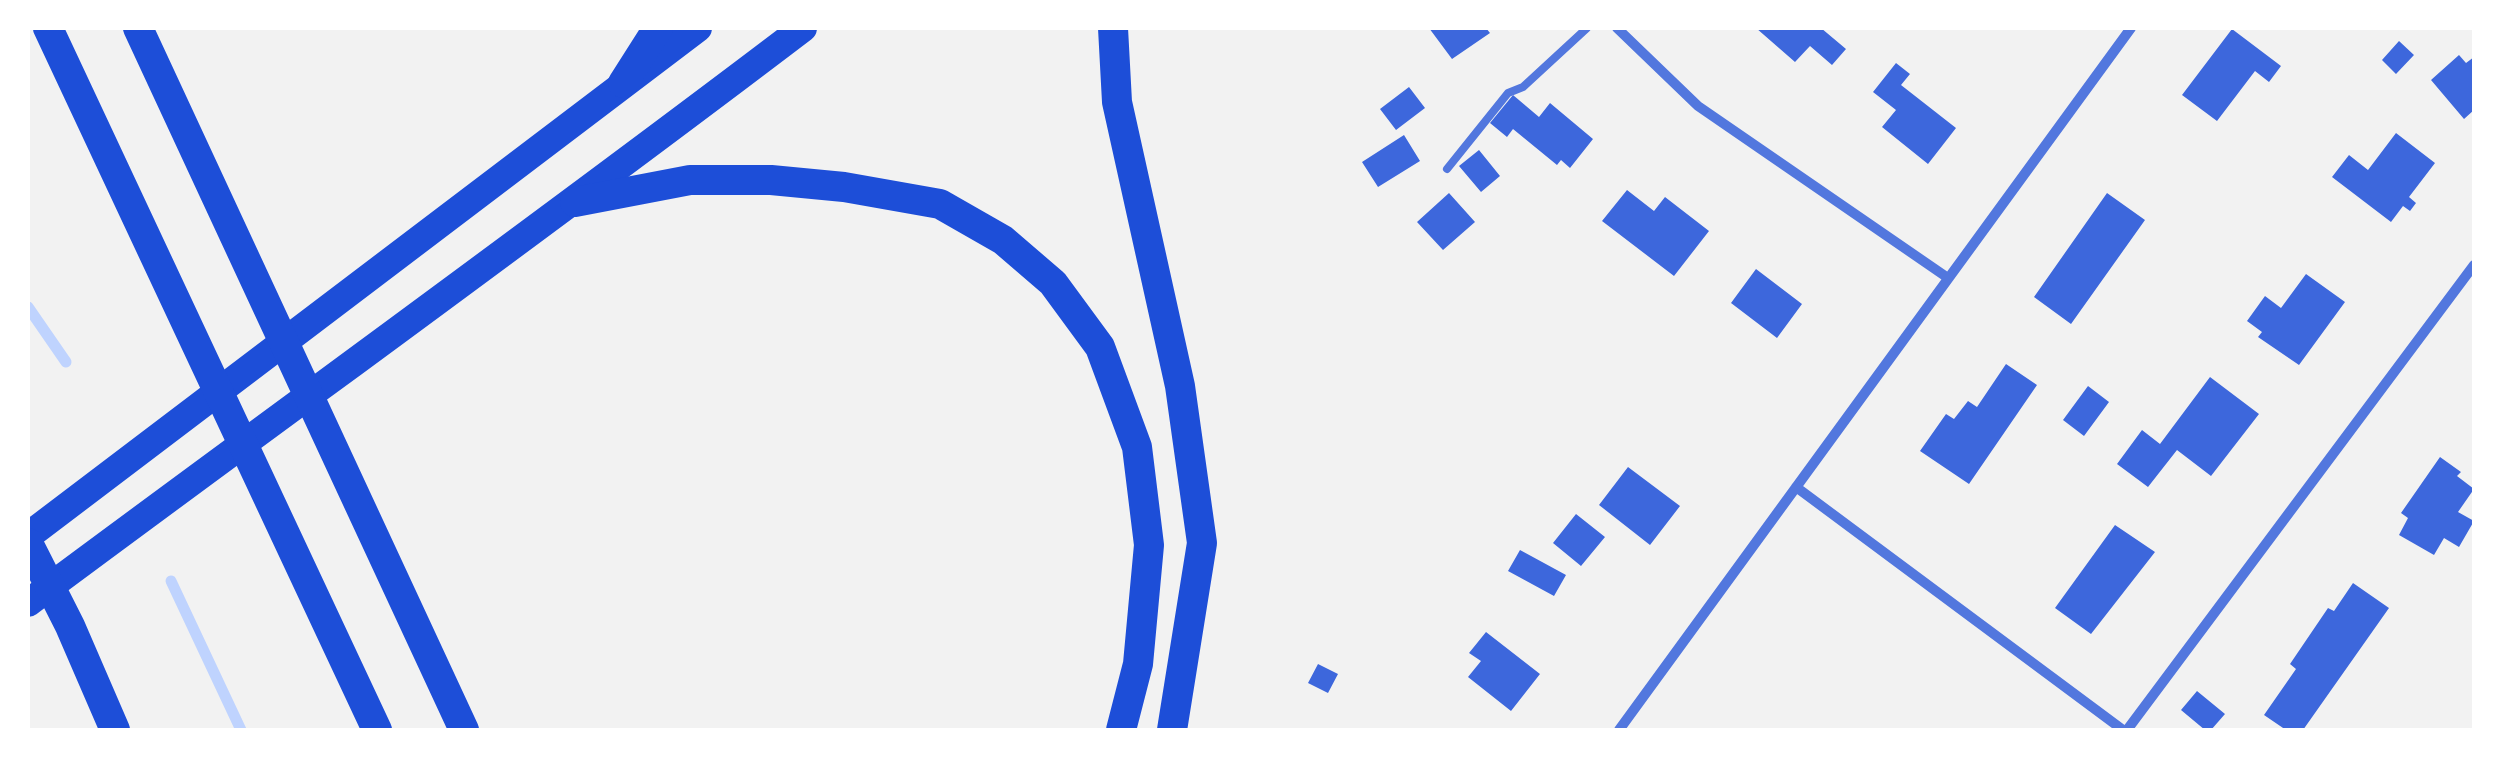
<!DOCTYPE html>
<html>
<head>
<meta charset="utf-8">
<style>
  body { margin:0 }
  #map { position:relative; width:2502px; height:758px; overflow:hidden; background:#f2f2f2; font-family:"Zilla Slab",serif }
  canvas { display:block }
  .frame { position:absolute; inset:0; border:30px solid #fff; pointer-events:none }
</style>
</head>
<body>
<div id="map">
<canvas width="2502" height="758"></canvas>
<div class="frame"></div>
</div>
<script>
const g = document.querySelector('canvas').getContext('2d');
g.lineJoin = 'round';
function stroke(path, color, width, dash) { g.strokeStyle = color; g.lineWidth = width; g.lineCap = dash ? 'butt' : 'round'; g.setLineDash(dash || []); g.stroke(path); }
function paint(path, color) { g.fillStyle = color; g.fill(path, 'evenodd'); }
const stream = new Path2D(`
  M28,307l38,55
  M171,581l70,149`);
const building = new Path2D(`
  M1429,28h57l4,5 -38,26z
  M1756,28h65l25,21 -14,16 -22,-19 -15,16z
  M2232,29l49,37 -12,16 -14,-11 -38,50 -35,-26z
  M2399,41l15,14 -18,19 -14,-14z
  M2459,55l7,8 8,-6v53l-10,9 -33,-39z
  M1896,63l14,11 -9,11 55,43 -28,36 -46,-37 14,-17 -23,-18z
  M1409,87l16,21 -29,22 -16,-21z
  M1513,95l26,22 11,-14 43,36 -23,29 -9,-8 -4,5 -44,-36 -6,8 -17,-14z
  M2396,133l39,30 -26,34 7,6 -6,8 -7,-5 -12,16 -59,-45 17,-22 19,15z
  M1404,135l16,26 -42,26 -16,-25z
  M1479,150l21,26 -19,16 -22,-26z
  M1627,190l27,21 11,-14 44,34 -35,45 -72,-55z
  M1449,193l26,29 -32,28 -26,-28z
  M2107,193l38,27 -74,104 -37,-27z
  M1756,269l46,35 -25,34 -46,-35z
  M2306,274l39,28 -46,63 -41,-28 4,-5 -15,-11 18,-25 16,12z
  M2006,364l31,21 -68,99 -49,-33 26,-37 8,5 14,-18 9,6z
  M2210,377l49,37 -48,62 -34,-26 -29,37 -31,-23 25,-34 18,14z
  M2088,386l21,16 -25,34 -21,-16z
  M2440,457l21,15 -4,4 17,13 -16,23 16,9 -15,26 -15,-9 -10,17 -35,-20 9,-17 -7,-5z
  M1628,467l52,39 -30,39 -51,-40z
  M1576,514l29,23 -24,29 -28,-23z
  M2115,525l40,27 -64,82 -36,-26z
  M1520,550l46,25 -12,21 -46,-25z
  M2353,583l36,25 -86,122h-17l-22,-15 32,-46 -6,-5 38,-56 6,3z
  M1486,632l54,42 -29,37 -43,-34 13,-16 -12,-8z
  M1318,664l20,10 -10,19 -20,-10z
  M2197,691l28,23 -14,16h-6l-24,-20z`);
const service = new Path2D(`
  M1447,169l61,-76 15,-6 64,-59`);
const minor = new Path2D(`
  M1617,28l81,78 250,172
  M1796,487l327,243
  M1619,730l512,-702
  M2127,730l347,-465`);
const trunk = new Path2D(`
  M28,536l670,-508
  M28,603c258,-192 519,-380 775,-575`);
const motorway = new Path2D(`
  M48,28l329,702
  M138,28l326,702
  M1113,28l4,74 63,284 22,157 -30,187
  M623,83l35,-55
  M575,202l115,-22h81l73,7 96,17 63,36 50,43 47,64 37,100 12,98 -11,119 -17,66
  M28,543l42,83 45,104`);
stroke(stream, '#bfd3fe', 11);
paint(building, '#3d67dc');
stroke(service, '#5277de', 8);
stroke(minor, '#5277de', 10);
stroke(trunk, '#1d4ed8', 28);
stroke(motorway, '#1d4ed8', 30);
</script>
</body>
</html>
